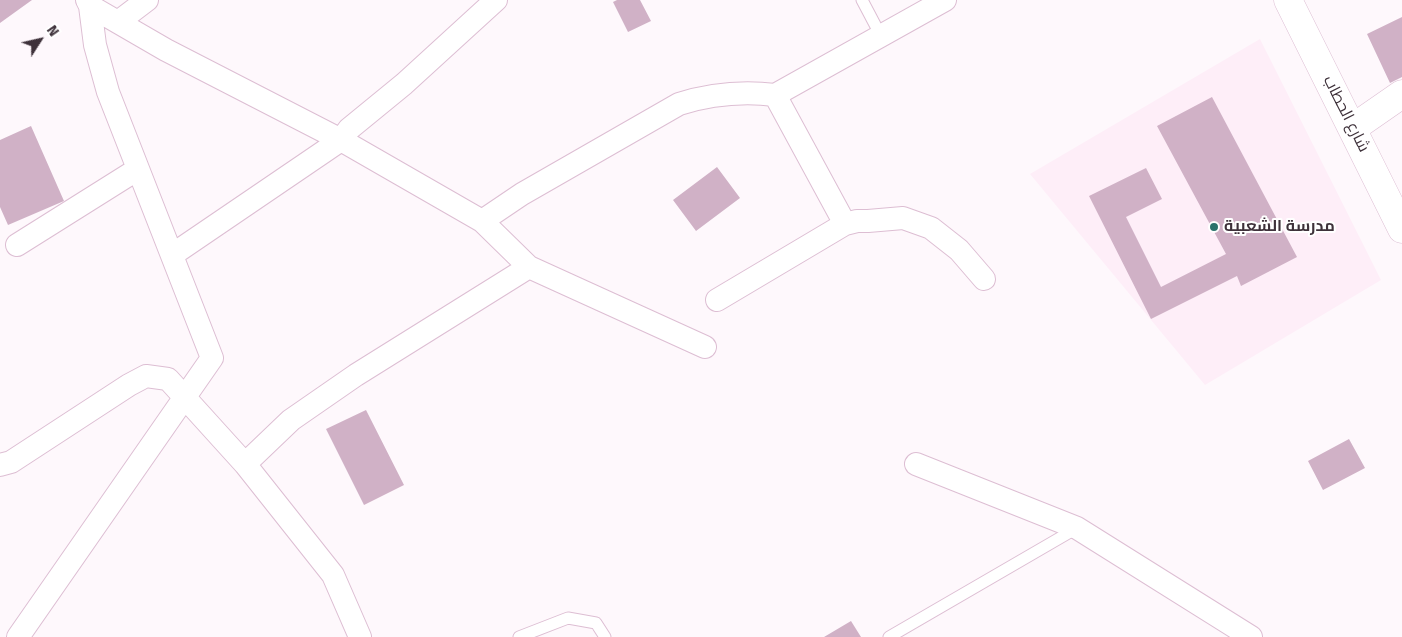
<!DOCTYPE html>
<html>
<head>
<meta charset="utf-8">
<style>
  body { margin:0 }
  #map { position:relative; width:1402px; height:637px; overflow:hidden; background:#fef8fc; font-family:"Fira Sans",sans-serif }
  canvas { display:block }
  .north { position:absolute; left:15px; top:15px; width:50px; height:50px; -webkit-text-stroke:4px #fff; paint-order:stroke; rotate:55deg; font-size:14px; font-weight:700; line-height:20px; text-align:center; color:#3e313a }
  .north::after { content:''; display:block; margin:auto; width:18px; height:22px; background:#3e313a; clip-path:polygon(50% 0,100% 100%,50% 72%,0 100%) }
</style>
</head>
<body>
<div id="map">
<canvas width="1402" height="637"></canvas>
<div class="north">N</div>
</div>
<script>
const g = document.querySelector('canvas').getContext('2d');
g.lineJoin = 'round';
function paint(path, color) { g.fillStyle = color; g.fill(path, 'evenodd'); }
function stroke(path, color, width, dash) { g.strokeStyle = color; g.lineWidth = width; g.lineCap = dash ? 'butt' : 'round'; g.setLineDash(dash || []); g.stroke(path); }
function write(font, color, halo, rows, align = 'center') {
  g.font = font + ' "Fira Sans",Cairo,sans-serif'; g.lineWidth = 4; g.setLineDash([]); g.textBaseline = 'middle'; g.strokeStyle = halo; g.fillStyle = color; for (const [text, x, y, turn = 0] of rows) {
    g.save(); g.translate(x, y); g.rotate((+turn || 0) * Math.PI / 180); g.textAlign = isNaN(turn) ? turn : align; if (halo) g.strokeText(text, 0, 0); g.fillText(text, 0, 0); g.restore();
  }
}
const built = new Path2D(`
  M1260,39l121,241 -176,105 -175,-211z`);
const building = new Path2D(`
  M0,0h32l-32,23z
  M617,0h23l11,21 -23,11 -15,-30z
  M1402,17v60l-12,6 -23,-49z
  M1212,97l85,160 -56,29 -4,-10 -86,43 -62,-123 57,-28 16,31 -36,18 35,70 65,-33 -69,-128z
  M31,126l33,75 -56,24 -8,-18v-67z
  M717,167l23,31 -44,33 -23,-31z
  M366,410l38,75 -40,20 -38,-76z
  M1349,439l16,29 -42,22 -15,-29z
  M851,621l10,16h-37z`);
const lane = new Path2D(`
  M862,0l19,36
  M519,637l49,-19 28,5 9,14
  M889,637l188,-109`);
const street = new Path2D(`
  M90,6l76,44 175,90 141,81 47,46 176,80
  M118,22l29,-22
  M775,95l70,129
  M482,221l40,-27 157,-90c32,-10 63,-13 96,-9l170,-95
  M17,245l121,-76
  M172,255l169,-115 8,-11 55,-45 92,-84
  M717,300l128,-76 12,-3h11l35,-3 28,10 28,22 25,29
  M245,464l46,-44 65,-45 173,-108
  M916,464l161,64 174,109
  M0,465l11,-3 118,-77 17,-9 22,3 77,85 88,111 27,62
  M18,637l194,-279 -104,-266 -13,-47 -5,-39 -3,-6`);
const secondary = new Path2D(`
  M1288,0l114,229
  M1353,128l49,-34`);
const markers = [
  [1214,227,5,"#29726b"]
];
const streetNames = [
  ["شارع الحطاب",1346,114,63]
];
const poiNames = [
  ["مدرسة الشعبية",1224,227]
];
paint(built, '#feeef8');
paint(building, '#d0b1c6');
stroke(lane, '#ddbed3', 13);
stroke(street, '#ddbed3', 24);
stroke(secondary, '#ddbed3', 29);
stroke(lane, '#fff', 11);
stroke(street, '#fff', 22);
stroke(secondary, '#fff', 28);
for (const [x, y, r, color] of markers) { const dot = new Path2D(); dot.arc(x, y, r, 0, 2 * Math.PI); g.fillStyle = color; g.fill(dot); stroke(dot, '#fff', 2); }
write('16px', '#3e313a', '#fff', streetNames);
write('bold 16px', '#3e313a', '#fff', poiNames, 'left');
</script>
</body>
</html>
